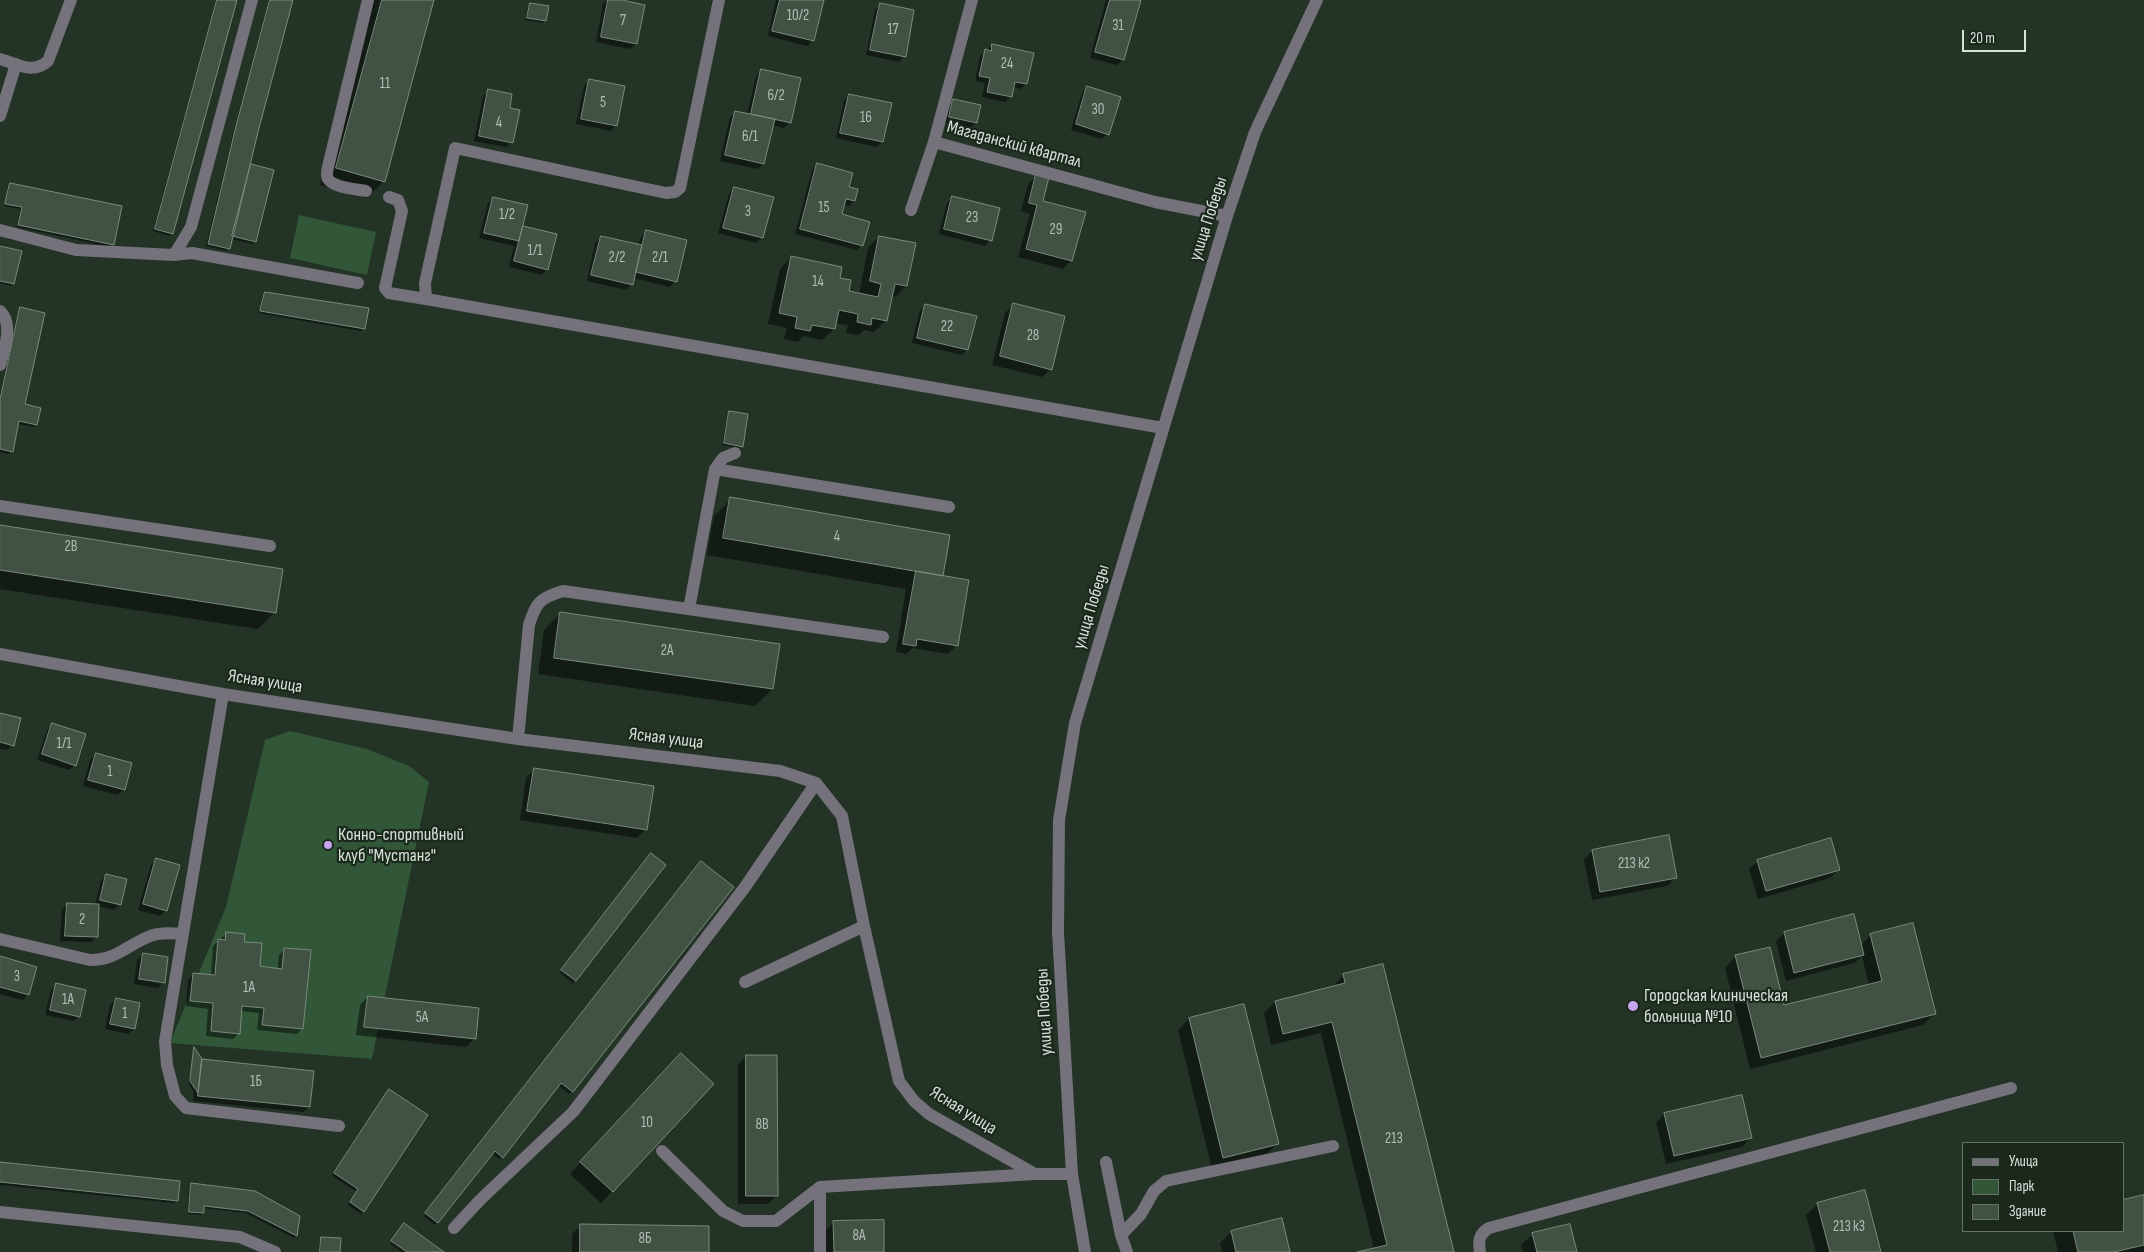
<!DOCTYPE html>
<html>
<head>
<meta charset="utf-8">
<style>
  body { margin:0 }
  #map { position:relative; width:2144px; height:1252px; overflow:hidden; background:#233326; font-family:"Sofia Sans Condensed",sans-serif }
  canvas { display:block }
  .legend { position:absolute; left:1962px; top:1142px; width:162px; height:90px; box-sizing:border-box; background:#1a291c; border:1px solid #667367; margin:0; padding:6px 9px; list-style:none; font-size:15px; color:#d7e1d8 }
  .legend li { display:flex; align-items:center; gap:10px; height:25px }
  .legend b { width:25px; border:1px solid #667367 }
  .scale { position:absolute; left:1962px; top:30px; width:64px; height:22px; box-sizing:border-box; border:2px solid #d7e1d8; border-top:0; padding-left:6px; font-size:15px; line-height:18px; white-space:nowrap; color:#d7e1d8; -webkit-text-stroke:4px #1a291c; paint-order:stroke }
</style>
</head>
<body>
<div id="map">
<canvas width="2144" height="1252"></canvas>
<ul class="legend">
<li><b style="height:6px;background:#75727b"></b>Улица</li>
<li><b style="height:14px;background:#315638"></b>Парк</li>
<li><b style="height:14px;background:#415244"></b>Здание</li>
</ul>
<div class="scale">20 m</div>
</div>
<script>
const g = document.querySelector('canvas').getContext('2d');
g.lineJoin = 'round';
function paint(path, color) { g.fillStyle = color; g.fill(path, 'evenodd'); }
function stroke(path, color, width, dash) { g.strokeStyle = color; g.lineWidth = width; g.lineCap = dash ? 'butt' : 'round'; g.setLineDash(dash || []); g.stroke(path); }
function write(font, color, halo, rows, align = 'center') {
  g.font = font + ' "Sofia Sans Condensed",sans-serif'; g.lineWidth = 4.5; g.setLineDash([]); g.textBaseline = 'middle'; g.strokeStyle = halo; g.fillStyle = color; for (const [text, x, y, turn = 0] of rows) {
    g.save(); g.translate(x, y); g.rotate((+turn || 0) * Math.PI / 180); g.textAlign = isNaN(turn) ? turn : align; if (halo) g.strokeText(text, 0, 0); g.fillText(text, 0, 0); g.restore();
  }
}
const green = new Path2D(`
  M299,215l77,17 -9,43 -77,-17z
  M290,731l77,18 42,17 20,16 -57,277 -202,-16 56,-136 39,-167z`);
const shadow = new Path2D(`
  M216,0h20l-64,233 -2,3 -17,-5z
  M269,0h23l-43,165 24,6 -18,71 -3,2 -21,-5 -5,12 -20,-5 28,-116z
  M370,0h63l-49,181 -17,17 -47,-13z
  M607,0h9l20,44 -6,5 -34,-7 7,-38z
  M776,0h41l-4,40 -6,6 -39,-10z
  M1106,0h33l-16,60 -6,5 -27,-7z
  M530,4l15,16 -3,3 -17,-3 3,-14z
  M880,5l24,51 -5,6 -33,-7 9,-45z
  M993,45l33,38 -5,6 -8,-2 -2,9 -6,6 -23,-5 3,-14 -10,-2 5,-25z
  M761,70l28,53 -5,5 -12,-3 -9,39 -5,5 -38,-8 10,-44 6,-5 11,3 9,-39z
  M589,81l27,44 -5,6 -35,-7 8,-38z
  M1087,88l21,46 -6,5 -31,-9 11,-37z
  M489,91l19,18 4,33 -6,5 -32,-6 9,-45z
  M850,95l32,47 -5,5 -41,-9 8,-38z
  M954,100l25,6 -4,17 -5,5 -26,-6 4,-16z
  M817,164l31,24 9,2 -3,11 -5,5 -6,-1 -2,10 21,30 -5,5 -62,-16 17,-64z
  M1037,175l5,26 29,59 -8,9 -45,-12 12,-43 -9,-3 7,-27z
  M10,184l103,60 -3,3 -93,-20 3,-18 -16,-3 4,-19z
  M734,188l28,49 -6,6 -38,-10 11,-39z
  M952,197l38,43 -5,6 -46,-12 8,-31z
  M493,198l28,28 35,9 -9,34 -5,6 -33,-8 5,-21 -35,-8 9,-35z
  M646,231l29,50 -5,6 -37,-9 -1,6 -6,6 -39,-9 8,-38 6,-6 37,9 3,-9z
  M879,237l27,49 -11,11 -4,-1 -5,24 -12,12 -10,-2 -6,5 -12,-2 2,-8 -13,-2 -1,6 -12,11 -19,-4 -5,6 -14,-3 3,-11 -19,-4 12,-55 11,-11 47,21 9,13 12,3 9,-47z
  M0,248l13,36 -2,2 -11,-3z
  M265,293l99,35 -3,3 -103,-18 5,-17z
  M1014,304l37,65 -9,8 -50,-12 13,-52z
  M925,305l42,45 -5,5 -50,-12 8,-33z
  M21,309l2,96 16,3 -3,17 -3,2 -15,-3 -7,27 -2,3 -9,-2v-57l18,-84z
  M730,412l12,34 -3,2 -17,-3 5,-30z
  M731,499l211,76 15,70 -9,9 -35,-6 -7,6 -10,-2 10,-63 -199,-34 7,-39z
  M0,526l275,86 -17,17 -258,-40z
  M561,613l211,76 -17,17 -217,-32 6,-44z
  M0,714l13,31 -6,5 -7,-1z
  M53,724l22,41 -6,5 -32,-10 10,-30z
  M96,755l28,34 -6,6 -35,-9 7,-26z
  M535,769l111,60 -9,9 -117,-18 6,-42z
  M1592,851l84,26 -9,9 -75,14 -8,-40z
  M649,857l16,8 -92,118 -13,-10z
  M157,859l9,51 -6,6 -22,-6 13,-45z
  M1758,861l81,8 -9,9 -72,21 -9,-30z
  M699,865l33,22 -160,205 -3,2 -11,-9 -56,72 -3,2 -7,-6 -57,72 -11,-9z
  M106,875l14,29 -6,6 -16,-4 -1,30 -6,6 -31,-1 2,-31 5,-6 28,2 6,-25z
  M1785,933l75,13 11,-11 63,79 -11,11 -173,44 -25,-101 11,-12 48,51 85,-22 -7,-29 -8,7 -68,18 -10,-40z
  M226,934l17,9 15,25 20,1 1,-14 6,-6 17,79 -5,6 -40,-4 2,-17 -18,-2 -2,22 -6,6 -27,-3 2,-27 -22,-3 2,-26 5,-5 18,1 2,-30z
  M143,955l20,27 -5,6 -24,-4 3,-24z
  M0,958l28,37 -5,5 -23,-6z
  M1344,975l109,277h-91l12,-3 -53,-216 -50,12 -7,-32 11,-11 57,-15z
  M57,985l22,31 -5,5 -29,-6 6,-25z
  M368,997l106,42 -8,8 -110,-12 4,-30z
  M116,999l18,30 -6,5 -23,-5 5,-24z
  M1189,1019l88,125 -11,11 -54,14 -34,-139z
  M194,1049l7,11 111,12 -3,35 -6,5 -110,-11 1,-9 -5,-8z
  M746,1056l31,139 -9,9h-30v-139z
  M670,1066l42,18 -111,119 -31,-29z
  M387,1093l-24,118 -2,3 -13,-9 9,-13 -25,-16z
  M1665,1114l85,24 -8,9 -76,17 -10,-42z
  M0,1163l177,38 -3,2 -174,-18z
  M191,1184l107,32 -2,20 -2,2 -48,-25 -43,-5 -2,7 -13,-1 1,-28z
  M2144,1196v56h-86l-5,-21h70v-30z
  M1818,1204l62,48h-64l-10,-37z
  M1281,1219l8,33h-67l-2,-9 11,-11z
  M834,1222l49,30h-66v-13z
  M581,1225l126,27h-135v-18z
  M402,1227l40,25h-40l-12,-8z
  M1533,1234l42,18h-52l-2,-7z
  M321,1238l18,14h-20v-11z`);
const building = new Path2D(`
  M217,0h20l-64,234 -18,-5z
  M270,0h23l-35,132 -28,117 -22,-5 28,-118z
  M382,0h52l-49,182 -49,-14z
  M608,0h14l23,5 -8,39 -36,-7z
  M780,0h44l-10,41 -42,-10z
  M1110,0h31l-17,60 -29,-8z
  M530,3l19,3 -3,15 -19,-3z
  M880,3l34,7 -8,47 -36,-7z
  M992,44l42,9 -7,31 -12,-2 -3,15 -25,-5 3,-14 -11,-2 6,-27 6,2z
  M761,69l40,9 -10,45 -40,-9z
  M589,79l36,7 -8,40 -36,-7z
  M1087,86l34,11 -12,38 -33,-11z
  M488,89l24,5 -2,14 10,2 -7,33 -34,-7z
  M849,94l43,9 -9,39 -43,-9z
  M953,99l28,6 -4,18 -28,-6z
  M735,111l40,8 -11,45 -39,-9z
  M817,163l36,10 -4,14 9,2 -3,12 -9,-2 -4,15 28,8 -7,24 -63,-17z
  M251,164l23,6 -18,72 -24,-6z
  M1036,174l13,3 -6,24 43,11 -14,49 -46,-12 11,-44 -8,-2z
  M10,183l112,23 -8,39 -96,-20 4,-18 -17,-3z
  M734,187l40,10 -11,41 -40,-10z
  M952,196l48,12 -8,33 -48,-12z
  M493,197l35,8 -9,36 -35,-8z
  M523,226l34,8 -9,36 -34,-9z
  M646,230l41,10 -10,42 -41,-10z
  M601,236l41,9 -9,40 -42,-10z
  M879,236l37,7 -9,43 -12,-2 -8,37 -15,-3 -1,7 -14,-3 1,-8 -19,-4 -4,19 -23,-4 -2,6 -15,-3 2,-11 -18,-4 12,-57 51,11 -2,11 11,2 -2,11 29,6 3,-13 -11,-3z
  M0,246l22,5 -8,33 -14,-3z
  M265,292l104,16 -4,21 -105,-18z
  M1013,303l52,13 -13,54 -52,-14z
  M925,304l52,12 -9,34 -51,-12z
  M20,307l25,6 -20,91 16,4 -4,17 -18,-4 -6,31 -13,-3v-49z
  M729,411l19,3 -5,33 -19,-4z
  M730,497l220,38 -7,41 -220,-38z
  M0,525l283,44 -7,44 -276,-43z
  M916,571l53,9 -11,66 -41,-7 -1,7 -13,-2z
  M560,612l220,32 -7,45 -219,-31z
  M0,713l21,5 -7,28 -14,-4z
  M52,723l34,11 -10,32 -34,-12z
  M96,753l36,10 -7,27 -37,-10z
  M534,768l120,18 -7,44 -120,-19z
  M1669,835l8,43 -77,14 -8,-42z
  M1831,838l9,32 -74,21 -9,-31z
  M651,853l15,12 -90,116 -15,-11z
  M156,858l24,7 -13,46 -24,-7z
  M701,861l33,26 -161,205 -12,-9 -58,75 -8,-7 -57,72 -13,-10z
  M106,874l21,5 -6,26 -21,-5z
  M67,903l32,1 -1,33 -33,-1z
  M1854,914l10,41 -70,18 -10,-41z
  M1913,923l23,91 -175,44 -26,-103 35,-8 14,58 98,-24 -12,-47z
  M226,932l19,2 -1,8 18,1 -2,23 22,3 2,-21 27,2 -8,79 -41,-4 2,-17 -22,-2 -2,28 -29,-3 2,-28 -23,-2 3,-28 22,2 3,-36 7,1z
  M143,953l25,4 -3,26 -26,-4z
  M0,956l37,11 -8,28 -29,-8z
  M1383,964l71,288h-97l30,-7 -55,-223 -49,12 -8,-33 70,-18 -2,-9z
  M56,983l30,7 -6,27 -30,-7z
  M368,996l111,12 -3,31 -112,-12z
  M116,998l24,5 -5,26 -25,-5z
  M1244,1004l35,140 -56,14 -34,-140z
  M194,1047l8,12 -4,34 -8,-12z
  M681,1053l33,31 -101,108 -33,-30z
  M746,1055h31l1,141h-32z
  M202,1059l112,12 -4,36 -112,-11z
  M389,1089l39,26 -64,97 -14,-10 8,-13 -24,-16z
  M1742,1095l10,43 -78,18 -10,-43z
  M0,1162l180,19 -2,20 -178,-19z
  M191,1183l64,8 45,25 -3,20 -49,-25 -44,-5v7l-15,-1z
  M1865,1190l16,62h-51l-13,-49z
  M2144,1195v50l-30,7h-36l-5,-21h50v-31z
  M1282,1218l8,34h-54l-5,-21z
  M884,1220v32h-50l-1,-31z
  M404,1223l40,29h-37l-16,-11z
  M580,1224l129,2v26h-129z
  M1570,1224l7,28h-40l-5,-19z
  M321,1237l20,1 -1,14h-20z`);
const minor = new Path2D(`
  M719,0l-39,188 -5,4 -9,1 -211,-45 -30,135 1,16 737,129
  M972,0l-38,142 221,60 72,14
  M0,59c18,5 32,16 48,2l23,-61
  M0,116l16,-52
  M366,191c-9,-2 -32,-3 -38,-12 -2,-4 -1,-8 0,-12l40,-167
  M389,197l9,3 4,11 -17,77 4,5 37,6
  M911,210l23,-68
  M0,230l76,20 98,5 17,-28 61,-227
  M174,255l18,-2 166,30
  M0,311c14,13 4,39 0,54
  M715,469l234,38
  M0,506l270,40
  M689,609l26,-140 8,-11 12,-5
  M0,654l223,40 295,45 262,32 36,12 26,33 22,110 35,155 15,20 15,13 106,60h37
  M223,694l-58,347 2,24 8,31 11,12 153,18
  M518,739l11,-114c7,-23 11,-27 34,-34l320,46
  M0,939l90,21c26,0 36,-14 58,-23 11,-5 24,-4 35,-3
  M745,982l119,-56
  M662,1151l61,60 20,10h33l44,-34
  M1106,1162l15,73 6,17
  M0,1212l240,25 35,15
  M454,1228l26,-28 93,-88 172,-225 71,-104
  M1121,1235l20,-21 13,-23 12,-10 167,-35
  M820,1252v-65l215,-13
  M1085,1252l-13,-78 -14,-242 1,-112 16,-97 152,-507 28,-84 62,-132
  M1480,1252c-2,-11 -1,-18 9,-24l522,-140`);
const markers = [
  [328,845,5,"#c6a6f0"],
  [1633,1006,6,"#c6a6f0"]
];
const numberNames = [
  ["10/2",798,16],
  ["7",623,21],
  ["31",1118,26],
  ["17",893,30],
  ["24",1007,64],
  ["11",385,84],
  ["6/2",776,96],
  ["5",603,103],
  ["30",1098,110],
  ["16",866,118],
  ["4",499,123],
  ["6/1",750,137],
  ["15",824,208],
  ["3",748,212],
  ["1/2",507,215],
  ["23",972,218],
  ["29",1056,230],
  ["1/1",535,251],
  ["2/2",617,258],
  ["2/1",660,258],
  ["14",818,282],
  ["22",947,327],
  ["28",1033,336],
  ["4",837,537],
  ["2В",71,547],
  ["2А",667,651],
  ["1/1",64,744],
  ["1",110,772],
  ["213 к2",1634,864],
  ["2",82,920],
  ["3",17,977],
  ["1А",249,988],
  ["1А",68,1000],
  ["1",125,1014],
  ["5А",422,1018],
  ["1Б",256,1082],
  ["10",647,1123],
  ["8В",762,1125],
  ["213",1394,1139],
  ["213 к3",1849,1227],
  ["8А",859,1236],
  ["8Б",645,1239]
];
const streetNames = [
  ["Магаданский квартал",1014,145,15],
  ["улица Победы",1209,219,-72],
  ["улица Победы",1092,607,-73],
  ["Ясная улица",265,682,9],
  ["Ясная улица",666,739,7],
  ["улица Победы",1045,1012,-93],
  ["Ясная улица",963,1111,32]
];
const poiNames = [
  ["Конно-спортивный",338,835],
  ["клуб \"Мустанг\"",338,856],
  ["Городская клиническая",1644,996],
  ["больница №10",1644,1017]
];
paint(green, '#315638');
paint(shadow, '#0007');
paint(building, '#415244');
stroke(building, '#798b7b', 1);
stroke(minor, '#75727b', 12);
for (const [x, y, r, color] of markers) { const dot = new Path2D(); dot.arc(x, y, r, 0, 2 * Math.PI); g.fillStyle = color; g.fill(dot); stroke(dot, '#1a291c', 2); }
write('15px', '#b2bdb3', null, numberNames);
write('18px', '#d7e1d8', '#1a291c', streetNames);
write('18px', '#d7e1d8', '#1a291c', poiNames, 'left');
</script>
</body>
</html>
